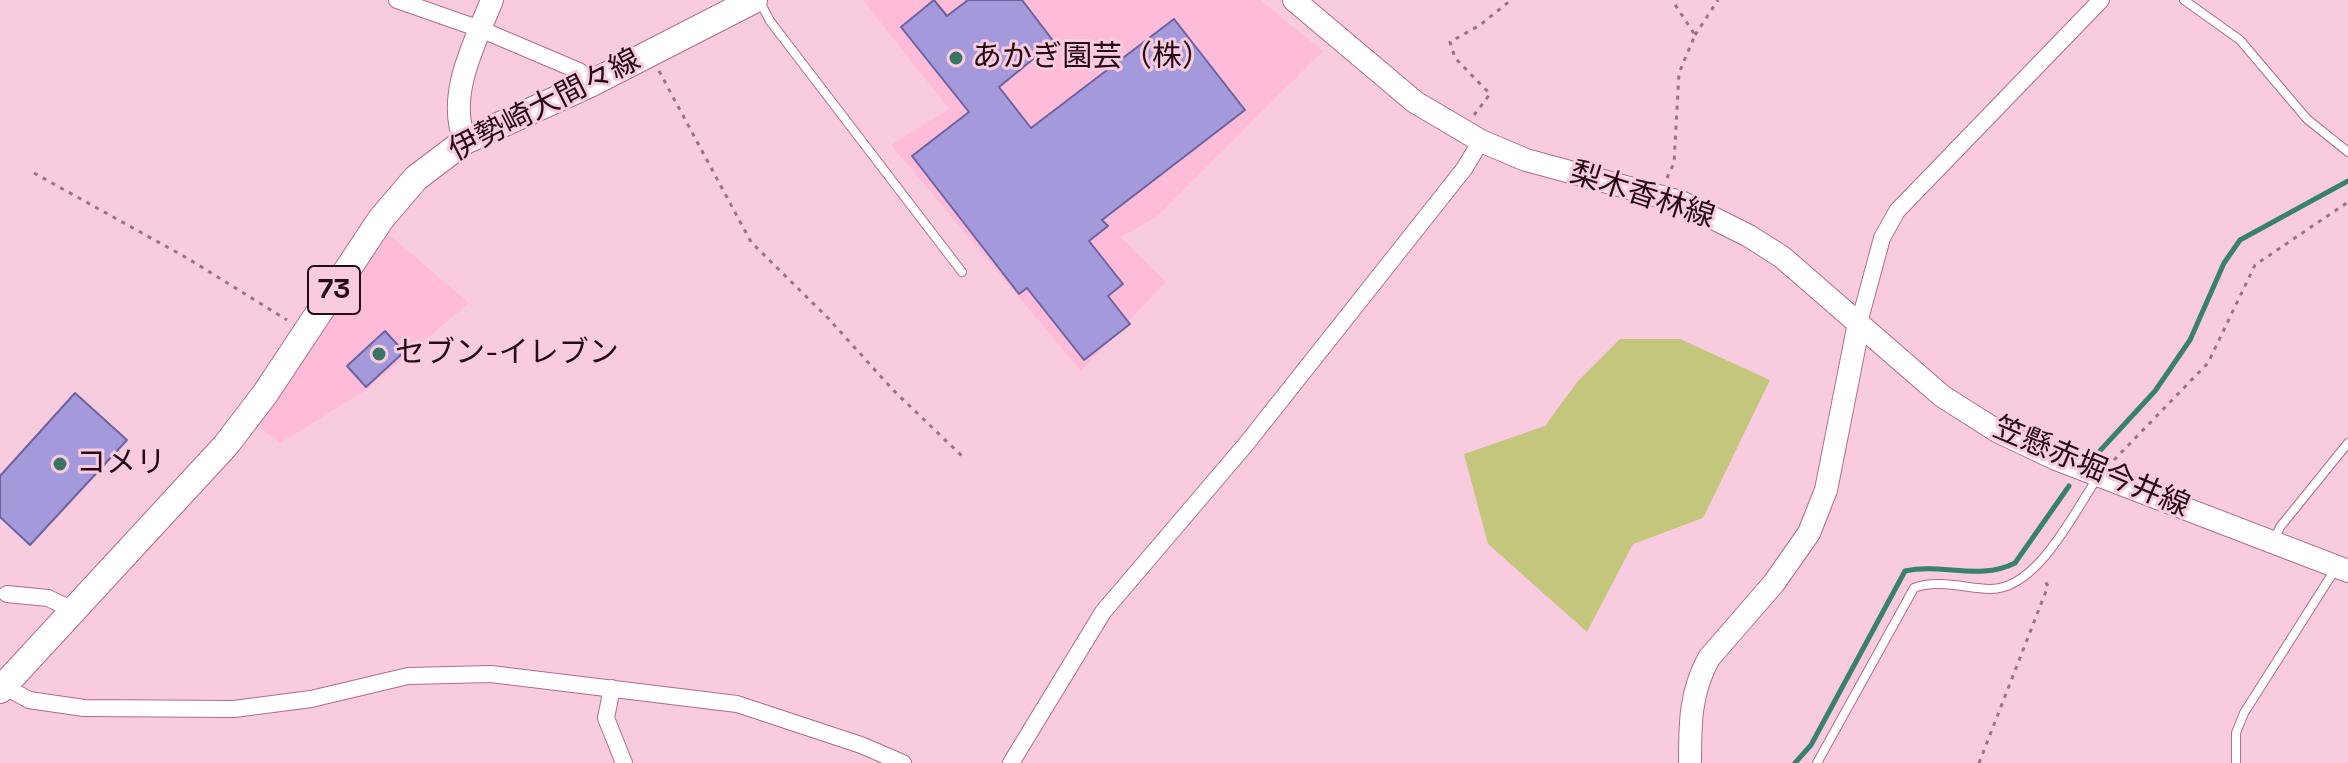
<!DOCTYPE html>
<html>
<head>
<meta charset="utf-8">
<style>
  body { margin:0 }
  canvas { display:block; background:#f9cbdf }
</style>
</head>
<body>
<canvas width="2348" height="763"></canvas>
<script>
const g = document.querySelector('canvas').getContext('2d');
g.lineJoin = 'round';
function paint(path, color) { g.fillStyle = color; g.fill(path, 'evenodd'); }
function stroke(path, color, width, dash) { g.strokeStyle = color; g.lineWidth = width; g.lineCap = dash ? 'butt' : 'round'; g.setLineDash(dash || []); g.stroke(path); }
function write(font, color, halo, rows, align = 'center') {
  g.font = font + ' "Space Grotesk","Noto Sans JP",sans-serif'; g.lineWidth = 6; g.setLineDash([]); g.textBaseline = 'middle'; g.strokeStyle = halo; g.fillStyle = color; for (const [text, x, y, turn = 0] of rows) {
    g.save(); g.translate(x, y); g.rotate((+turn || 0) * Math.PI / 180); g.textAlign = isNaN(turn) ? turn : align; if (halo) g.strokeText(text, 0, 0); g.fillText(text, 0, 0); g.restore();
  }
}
const built = new Path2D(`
  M863,0h397l63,51 -167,166 -35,20 45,45 -85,89 -190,-226 58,-36z
  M386,232l83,71 -103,87 -86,53 -25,-19z`);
const green = new Path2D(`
  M1620,339h60l90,41 -67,138 -70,26 -46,88 -99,-88 -24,-90 81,-28 32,-44z`);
const stream = new Path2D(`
  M2097,454l58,-63 35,-51 34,-77 16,-23 108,-59
  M1795,763l16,-18 94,-174c37,-8 75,10 110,-8l54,-77`);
const building = new Path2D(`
  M934,0l13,16 21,-16h54l32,42 -55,45 32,41 143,-109 71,91 -143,110 6,6 -19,15 34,43 -15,12 22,28 -46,36 -57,-72 -8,6 -107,-138 57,-44 -68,-85z
  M385,331l19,21 -38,35 -19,-21z
  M75,393l52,47 -97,105 -30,-28v-41z`);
const path = new Path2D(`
  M1695,35l23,-35
  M659,71l92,171 77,76 65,72 71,68
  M1474,115l16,-21 -35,-36 -5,-16 30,-17 31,-25
  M34,173l153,85 100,62
  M1667,178l7,-15 5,-90 16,-38 -23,-35
  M2114,460l94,-97 47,-98 93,-63
  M1979,763l69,-177 -5,-8`);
const lane = new Path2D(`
  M759,0l11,21 192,251
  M2184,0l56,40 67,79 41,33
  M2273,543l7,-16 68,-84
  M1817,763l97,-175c22,-9 52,0 75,1 48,2 85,-77 109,-112
  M2236,763v-30l8,-20 92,-145`);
const street = new Path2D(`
  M397,0l83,29 99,42 11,13
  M1859,323l23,-85 15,-27 204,-211
  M7,594l41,4 25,12
  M4,686l25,14 55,8 150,1 77,-10 97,-23 83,-2 246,30 124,41 42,18
  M612,688l-6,30 18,45
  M1011,763l92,-151 144,-169 217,-274 17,-28`);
const secondary = new Path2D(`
  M1294,0l121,102 66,39 45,19 155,42 68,34 33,21 160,139 55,35 59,28 292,112
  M465,141c-19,-46 10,-98 27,-141
  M1690,763c0,-39 0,-71 19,-105l65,-75 35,-50 17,-43 33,-167`);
const primary = new Path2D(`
  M0,690l226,-245 39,-51 116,-175 35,-41 49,-37 125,-57 164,-84`);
const markers = [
  [956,58,8,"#387663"],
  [379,354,8,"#387663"],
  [60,464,8,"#387663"]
];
const shields = [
  [334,290,52]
];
const shieldNames = [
  ["73",334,290]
];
const poiNames = [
  ["あかぎ園芸（株）",972,58],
  ["セブン-イレブン",395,354],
  ["コメリ",76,464]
];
const streetNames = [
  ["伊勢崎大間々線",545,106,-27],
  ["梨木香林線",1642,196,18],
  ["笠懸赤堀今井線",2091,468,23]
];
paint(built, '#febcd9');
paint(green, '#c3c67d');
stroke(stream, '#39816f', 5);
paint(building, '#a49adb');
stroke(building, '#6c629f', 2);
stroke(lane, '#af6c8b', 10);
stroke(street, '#af6c8b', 18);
stroke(secondary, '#af6c8b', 24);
stroke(primary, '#af6c8b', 28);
stroke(path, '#977383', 3, [4, 6]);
stroke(lane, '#fff', 8);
stroke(street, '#fff', 16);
stroke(secondary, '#fff', 22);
stroke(primary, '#fff', 26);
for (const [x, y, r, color] of markers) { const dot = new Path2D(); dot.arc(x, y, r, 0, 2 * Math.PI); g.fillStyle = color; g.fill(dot); stroke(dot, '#f9cbdf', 3); }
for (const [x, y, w] of shields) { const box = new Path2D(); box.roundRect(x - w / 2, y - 24, w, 48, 6); g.fillStyle = '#f9cbdf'; g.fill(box); stroke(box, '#250b18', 2); }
write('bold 28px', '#250b18', null, shieldNames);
write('30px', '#250b18', '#f9cbdf', poiNames, 'left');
write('30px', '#250b18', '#f9cbdf', streetNames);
</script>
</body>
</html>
